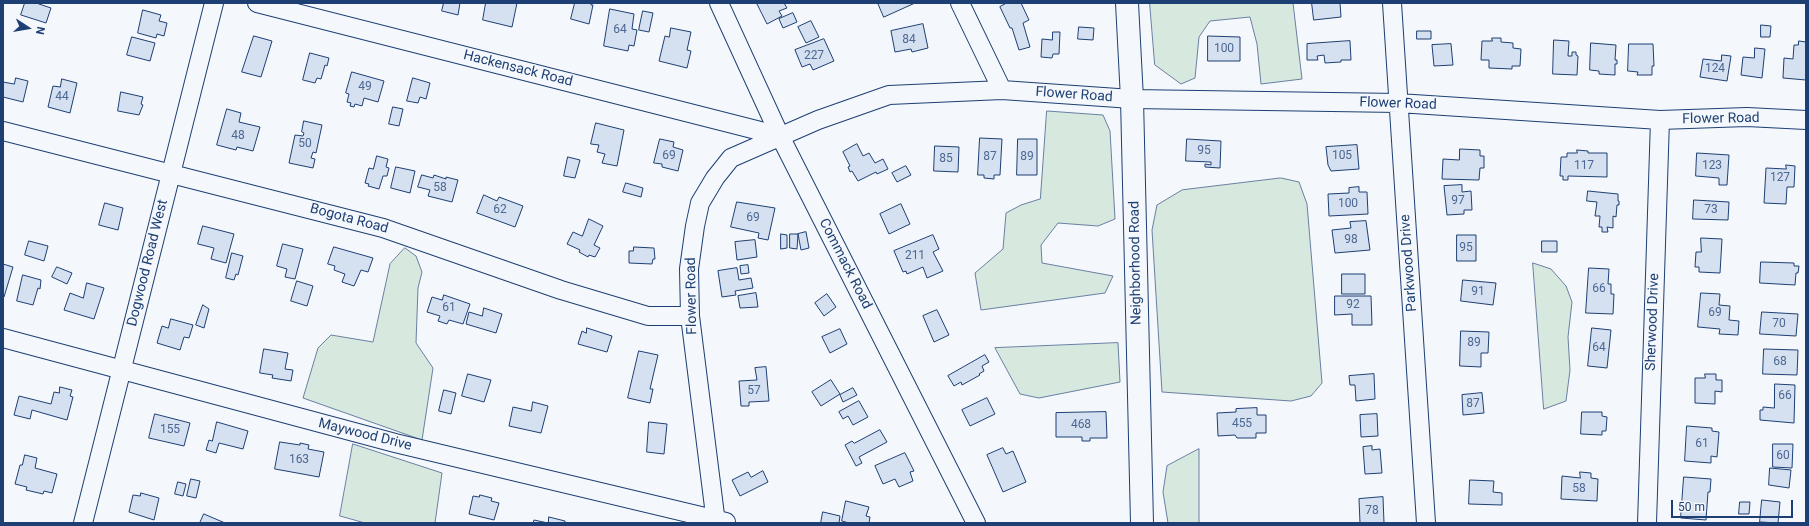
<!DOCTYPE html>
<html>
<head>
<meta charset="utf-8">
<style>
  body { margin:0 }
  #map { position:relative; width:1809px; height:526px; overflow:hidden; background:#f4f7fb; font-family:Roboto,sans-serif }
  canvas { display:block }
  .frame { position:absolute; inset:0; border:4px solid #1d3f73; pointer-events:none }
  .north { position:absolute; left:8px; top:8px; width:40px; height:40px; -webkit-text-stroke:3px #f4f7fb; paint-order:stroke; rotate:102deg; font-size:11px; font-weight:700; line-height:16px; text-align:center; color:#1d3f73 }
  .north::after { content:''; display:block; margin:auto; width:14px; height:18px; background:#1d3f73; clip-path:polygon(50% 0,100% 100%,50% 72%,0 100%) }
  .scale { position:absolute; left:1671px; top:500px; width:122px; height:18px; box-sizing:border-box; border:2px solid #1d3f73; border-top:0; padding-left:5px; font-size:12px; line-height:14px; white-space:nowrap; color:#1d3f73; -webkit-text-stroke:3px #f4f7fb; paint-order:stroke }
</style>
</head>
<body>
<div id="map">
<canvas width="1809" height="526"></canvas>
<div class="frame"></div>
<div class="north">N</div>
<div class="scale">50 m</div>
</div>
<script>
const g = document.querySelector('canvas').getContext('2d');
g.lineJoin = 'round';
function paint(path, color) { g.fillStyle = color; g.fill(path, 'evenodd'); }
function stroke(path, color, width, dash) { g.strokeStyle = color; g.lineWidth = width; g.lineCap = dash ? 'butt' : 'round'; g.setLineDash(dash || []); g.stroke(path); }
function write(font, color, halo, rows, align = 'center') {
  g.font = font + ' Roboto,sans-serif'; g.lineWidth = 3; g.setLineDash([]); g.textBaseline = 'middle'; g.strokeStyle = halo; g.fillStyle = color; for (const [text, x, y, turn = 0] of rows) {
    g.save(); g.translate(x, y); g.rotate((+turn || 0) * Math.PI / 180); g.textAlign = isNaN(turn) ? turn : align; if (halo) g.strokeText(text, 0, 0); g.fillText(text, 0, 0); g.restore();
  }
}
const green = new Path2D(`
  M1150,3h143l9,76 -41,5 -4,-40 -7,-27 -40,4 -11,16 -4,41 -14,6 -26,-19z
  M1047,111l56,4 7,16 5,88 -17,7 -40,-3 -17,22 1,18 71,13 -8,17 -124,17 -6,-37 28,-24 3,-36 15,-8 19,-6z
  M1281,178l18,4 8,22 15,179 -11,13 -20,5 -129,-9 -10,-162 5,-25 25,-15z
  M405,248l11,8 6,16 -4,16 -2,55 17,25 -11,72 -119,-42 15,-50 13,-13 42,7 17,-78z
  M1533,263l18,6 15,17 6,16 -4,35 2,33 -4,31 -22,8z
  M1118,343l2,39 -81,16 -19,-4 -25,-46z
  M353,444l89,29 -7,50h-70l-25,-7z
  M1199,449v74h-31l-5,-31 4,-26z`);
const building = new Path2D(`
  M25,3h11l15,5 -5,15 -25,-8z
  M444,3h16l-2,12 -16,-4z
  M486,3h31l-5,24 -29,-7z
  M575,3h16v2h2l-4,19 -18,-5z
  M759,3h25l3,5 -8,3 3,5 -15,8 -10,-20z
  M878,3h37l-31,14z
  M1007,3h14l8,17 -6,3 7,24 -11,3 -7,-22h-2l-10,-21z
  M1312,3h28l1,14 -27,3z
  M610,9l24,5 -2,15 5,1 -3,16 -5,-1 -1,6 -24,-5z
  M143,10l18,5 -2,6 8,2 -3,13 -7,-2 -1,4 -18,-5z
  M643,11l10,2 -4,19 -10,-2z
  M793,13l4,9 -14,6 -4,-9z
  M811,21l8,16 -13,6 -8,-16z
  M923,24l5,24 -16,4 -1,-3 -16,3 -4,-21z
  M1761,25l10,1 -1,11h-9z
  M1079,27l15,1 -1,12 -15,-1z
  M671,28l20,4 -4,18 4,1 -4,17 -28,-7 6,-25 4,1z
  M1417,31h14v8h-14z
  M1053,32h7l-1,22h-6l-1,4 -11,-1 1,-18 10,1z
  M254,36l18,5 -11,36 -19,-5z
  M1208,36l32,1v24h-32z
  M132,37l23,6 -5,18 -23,-6z
  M1492,38h9v4l12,1v5l8,1 -1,17h-8v3l-23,-1v-8h-8l1,-19h10z
  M824,39l10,22 -21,9 -3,-6 -8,3 -7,-17z
  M1554,40l15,1 -1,15h4v-4h4v3l2,1 -1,19 -24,-1z
  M1350,41l1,19h-10v2l-16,1 -1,-8 -7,1 1,4h-11v-16z
  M1799,41l7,1v38l-23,-2 1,-20 9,1 1,-14h4z
  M1591,43l25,2 -1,15h2v4h-2v11l-16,-1v-3l-9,-1z
  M1451,44l2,21 -19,1 -2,-21z
  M1629,44h24l1,22h-2v9h-15l1,-3 -10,-1z
  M1755,48l10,1 -3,29 -21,-3 2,-18 11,1z
  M310,53l19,5 -2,8 -2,-1 -4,14 -4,-1 -2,5 -12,-3z
  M1722,55l9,1 -4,25 -27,-4 3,-18 18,2z
  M352,72l32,9 -6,21 -14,-4 -2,8 -7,-2 -1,3 -4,-1 1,-3 -4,-1 2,-8 -3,-1z
  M16,78l12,3 -5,21 -20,-5v-15l11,2z
  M413,78l17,5 -4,16 -6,-2 -2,6 -11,-2z
  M62,79l15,4 -7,30 -22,-6 5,-21 7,1z
  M121,92l22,5 -2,7 2,1 -4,10 -21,-4z
  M393,107l10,2 -4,17 -10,-2z
  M227,109l14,4 -2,9 21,5 -7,24 -16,-4 -1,3 -19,-5z
  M304,121l18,4 -6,28 -3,-1 -2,6 4,1 -2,9 -24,-5 6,-28 8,1 1,-3 -2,-1z
  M596,123l28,7 -7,36 -15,-3 3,-9 -8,-2 2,-7 -8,-1z
  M980,138l22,1 -2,36h-6v4l-10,-1v-3h-6z
  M660,139l14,3 -1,5 10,3 -5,21 -16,-4v-3l-8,-1z
  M1018,139h19v36h-20z
  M1187,139l34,2 -1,27 -15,-1v-3l6,1v-3l-25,-1z
  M857,144l6,12 6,-3 6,10 8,-4 5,10 -11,5 -1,-2 -18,9 -6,-10 -2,1 -2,-5 2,-1 -7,-14z
  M1357,145l2,24 -28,2 -3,-6 -2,-18z
  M935,146l24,1 -1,25 -24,-1z
  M1460,149l20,1v6h4v12h-4l-1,12 -37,-1 1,-20 16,1z
  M1577,150l11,1v2h19v24l-39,-1v4h-5v-4h-3l1,-19h6v-4h10z
  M1697,153l32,2 -2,30h-8v-7l-23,-2z
  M377,156l11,3 -2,8 3,1 -2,8h-4l-4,13 -11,-3 1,-2 -4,-1 4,-15 4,1z
  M568,157l12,3 -5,18 -11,-2z
  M1786,165l9,1 -1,21h-7l-1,17 -22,-1 2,-35 20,1z
  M906,166l5,9 -14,7 -5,-9z
  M396,167l19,4 -5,22 -19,-5z
  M422,175l11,3 1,-3 12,4v-2l12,3 -6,22 -24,-6 2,-6 -12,-3z
  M626,183l17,5 -2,9 -18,-5z
  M1462,185v7l9,-1 1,19h-8v4l-17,1 -3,-29z
  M1359,187v5h8l1,22 -39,2 -1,-22 21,-1v-5z
  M1588,191l30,3v7h1v4h-2l-1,12 -3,-1v12l-6,-1 1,5h-6v-5h-3l1,-11h-5l2,-14 -10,-1z
  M484,195l13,6 2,-4 24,9 -8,21 -38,-14z
  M1694,200l35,2 -1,18 -35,-1z
  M737,202l38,6 -7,32 -10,-2 1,-5 -28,-6z
  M105,203l18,5 -5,22 -19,-5z
  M901,204l9,20 -21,10 -9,-20z
  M589,219l14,7 -9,19 6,3 -5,9 -6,-2 -1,2 -9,-5 1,-2 -13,-6 6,-12 9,4z
  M1366,221l4,29 -35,3 -3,-23 19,-2 -1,-6z
  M203,226l31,8 -8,29 -15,-4 3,-11 -16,-4z
  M806,232l3,16 -8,2 -3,-16z
  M781,234l6,1v13l-6,1z
  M790,234h8l-1,15 -7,-1z
  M933,235l6,14 -6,3 10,19 -16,7 -4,-11 -16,7 -1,-3 -3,1 -9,-21z
  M1457,235h19v26h-19z
  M1701,238l21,1 -2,34 -21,-1v-5h-4l1,-15h5z
  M755,240l2,17 -20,3 -2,-18z
  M29,241l19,5 -4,15 -19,-6z
  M1542,241h15v11h-15z
  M283,244l20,5 -8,30 -10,-2 2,-8 -10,-3z
  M334,247l39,11 -5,14 -7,-2 -7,16 -12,-4 3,-8 -11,-4 1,-4 -7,-2z
  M634,247l20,1 1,11h-2l-1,5 -23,-1v-12h4z
  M232,253l11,3 -5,19 -2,-1 -2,6 -8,-2z
  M1761,262l33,1v3h5l-1,7h-2l-1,12 -35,-2z
  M3,264l10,3 -9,30h-1z
  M748,265l1,8 -8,1 -1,-8z
  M57,267l15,6 -5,11 -15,-7z
  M737,268l2,12 12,-2 2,10 -18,3 1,4 -14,2 -4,-26z
  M1589,268l20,1 -1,15h3v10h3l-1,20 -27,-1z
  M1342,274h23v20h-23z
  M23,275l18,5 -1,9 -2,-1 -5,17 -16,-4z
  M1463,280l33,3 -3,22 -32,-4z
  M297,281l16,5 -6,20 -16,-5z
  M87,283l17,5 -10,31 -30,-9 6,-17 13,5z
  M756,293l2,14 -18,1 -2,-12z
  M1701,293l19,1 -1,11 11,1 -1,14 10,1 -1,14 -19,-1 1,-5 -22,-2z
  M827,294l9,13 -12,9 -9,-13z
  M444,295l26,9 -7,20 -14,-4 -2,4 -9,-3 2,-5 -13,-4 5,-15 10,3z
  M1335,296h36l1,29h-20v-11l-17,1z
  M203,305l6,4 -5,19 -8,-3z
  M484,308l18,6 -6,19 -30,-9 3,-12 13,4z
  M937,310l12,25 -15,7 -11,-26z
  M1762,312l36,2 -2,22 -36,-2z
  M171,319l22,6 -4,13 -5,-1 -4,13 -23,-7 5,-17 6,2z
  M587,328l25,8 -5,16 -29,-8 4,-13 4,2z
  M1592,328l19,2 -4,38 -19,-2z
  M840,329l7,15 -17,9 -8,-16z
  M1461,331l28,1 -1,21h-7v14l-21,-1z
  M264,349l24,4 -3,16 8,1 -2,11 -19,-3 1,-3 -13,-2z
  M1764,349l34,1 -1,25 -34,-1z
  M639,351l19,4 -8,34h3l-3,14 -22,-5z
  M985,355l4,7 -7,4 2,5 -5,3 1,1 -18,10 -1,-3 -7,4 -6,-10z
  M766,367l3,34 -20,1v4h-8l-2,-25 18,-1 -2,-12z
  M468,374l23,6 -7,22 -22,-6z
  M1374,374l1,25 -19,2 -1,-16h-5l-1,-9z
  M1705,374h11v6h6v12l-7,-1v13l-20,-1v-25h10z
  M831,380l9,14 -19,12 -9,-14z
  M1775,384l20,1 -1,38 -34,-3v-10h3v-3l11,1z
  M60,387l12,3 -2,6 3,1 -6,23 -35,-10 -2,9 -16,-4 5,-19 32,8 3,-12 5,1z
  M853,388l4,7 -14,7 -3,-7z
  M444,390l12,3 -5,21 -12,-3z
  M1482,393l2,20 -21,2 -1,-20z
  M987,398l8,16 -25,12 -8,-16z
  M859,401l9,16 -15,8 -5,-9 -5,3 -4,-7z
  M533,402l15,4 -7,27 -32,-7 4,-19 18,4z
  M1257,408v7h9v18h-10v5h-19l-2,-3 -17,1 -1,-23 19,-1v-3z
  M1106,412l1,26h-17v3h-8v-4h-26v-24z
  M1582,412h20v4l5,1 -1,14h-4v4l-21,-1z
  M155,414l35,9 -6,23 -35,-8z
  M1377,414l1,22 -17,1 -1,-22z
  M217,422l31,9 -5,18 -24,-6 -3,10 -10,-3 3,-10 3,1z
  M649,422l18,2 -3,30 -17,-2z
  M1687,426l25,2v3l7,1 -2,25 -6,-1v7l-26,-2z
  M880,430l7,12 -28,15 3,6 -6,3 -11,-21 7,-4 2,2z
  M280,442l20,3v-2l9,2 -1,4 16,3 -5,25 -44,-8z
  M1773,444h20l-1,24 -19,-1z
  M1372,446v4l8,-1 2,24 -17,1 -2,-27z
  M1003,448l3,6 7,-3 13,31 -23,10 -16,-37z
  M905,453l9,18 -4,1 3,9 -14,6 -4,-8 -12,5 -8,-18z
  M25,455l12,3 -2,10 22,6 -5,19 -8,-2 -1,3 -17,-4 1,-3 -12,-3 5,-19h2z
  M1770,468l21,2 -2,18 -20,-3z
  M763,471l5,11 -28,14 -8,-16 16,-8 3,5z
  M1580,472l11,1v5l7,1 -1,22 -36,-2 1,-23 18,2z
  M1684,477l27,2 -1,13h-2l-2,28 -25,-2z
  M191,479l9,2 -4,17 -9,-2z
  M1470,480l24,1 -1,11 9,1v12l-33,-1z
  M178,482l8,2 -3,12 -8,-2z
  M141,493l18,5 -5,22 -25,-8 4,-17 7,1z
  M480,495l12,3 -1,3 8,2 -5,17 -25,-6 4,-18 6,1z
  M1383,497l1,26h-24l-1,-24z
  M1762,500l18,2 -2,21 -18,-1z
  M846,501l23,6 -3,9 4,1 -1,6h-20l-7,-2z
  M1740,502h10l-1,12h-10z
  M823,512l17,4 -1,7h-18z
  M204,514l21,9h-25z
  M549,517l16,4v2h-32l1,-3 14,3z`);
const minor = new Path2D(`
  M257,3l523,133
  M719,3l61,133 196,387
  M960,3l42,87
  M1392,3l34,520
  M3,131l380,97 178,62 87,26h42
  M3,338l392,105 331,79
  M83,523l131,-520
  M716,523l-26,-207 -1,-47 6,-43 5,-23 15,-25 16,-20 87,-38 71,-25 113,-5 130,9 266,4 262,17 87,-3 59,3
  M1647,523l13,-403`);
const major = new Path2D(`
  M1127,3l5,96 10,424`);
const numberNames = [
  ["64",620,30],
  ["84",909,40],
  ["100",1224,49],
  ["227",814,56],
  ["124",1715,69],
  ["49",365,87],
  ["44",62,97],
  ["48",238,136],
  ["50",305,144],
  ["95",1204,151],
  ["69",669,156],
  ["105",1342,156],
  ["87",990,157],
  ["89",1027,157],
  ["85",946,159],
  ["117",1584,166],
  ["123",1712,166],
  ["127",1780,178],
  ["58",440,188],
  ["97",1458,201],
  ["100",1348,204],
  ["62",500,210],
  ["73",1711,210],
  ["69",753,218],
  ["98",1351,240],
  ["95",1466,248],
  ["211",915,256],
  ["66",1599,289],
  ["91",1478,292],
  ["92",1353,305],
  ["61",449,308],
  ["69",1715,313],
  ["70",1779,324],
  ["89",1474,343],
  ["64",1599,348],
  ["68",1780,362],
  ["57",754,391],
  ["66",1785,396],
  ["87",1473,404],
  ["455",1242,424],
  ["468",1081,425],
  ["155",170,430],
  ["61",1702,444],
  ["60",1783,456],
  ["163",299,460],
  ["58",1579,489],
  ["78",1372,511]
];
const streetNames = [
  ["Hackensack Road",518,69,14],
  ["Flower Road",1074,95,4],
  ["Flower Road",1398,104,2],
  ["Flower Road",1721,119,-1],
  ["Bogota Road",349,219,15],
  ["Dogwood Road West",148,263,-76],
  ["Neighborhood Road",1136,263,-91],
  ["Parkwood Drive",1409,263,-94],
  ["Commack Road",845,264,63],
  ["Flower Road",692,296,-91],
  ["Sherwood Drive",1653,322,-88],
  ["Maywood Drive",365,435,14]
];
paint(green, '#d7e8df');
stroke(green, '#687fa3', 1);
paint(building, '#d5e0f0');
stroke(building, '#1d3f73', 1);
stroke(minor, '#1d3f73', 20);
stroke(major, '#1d3f73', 24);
stroke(minor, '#f4f7fb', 18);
stroke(major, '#f4f7fb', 22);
write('12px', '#4b6792', null, numberNames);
write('14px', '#1d3f73', '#f4f7fb', streetNames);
</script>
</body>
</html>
